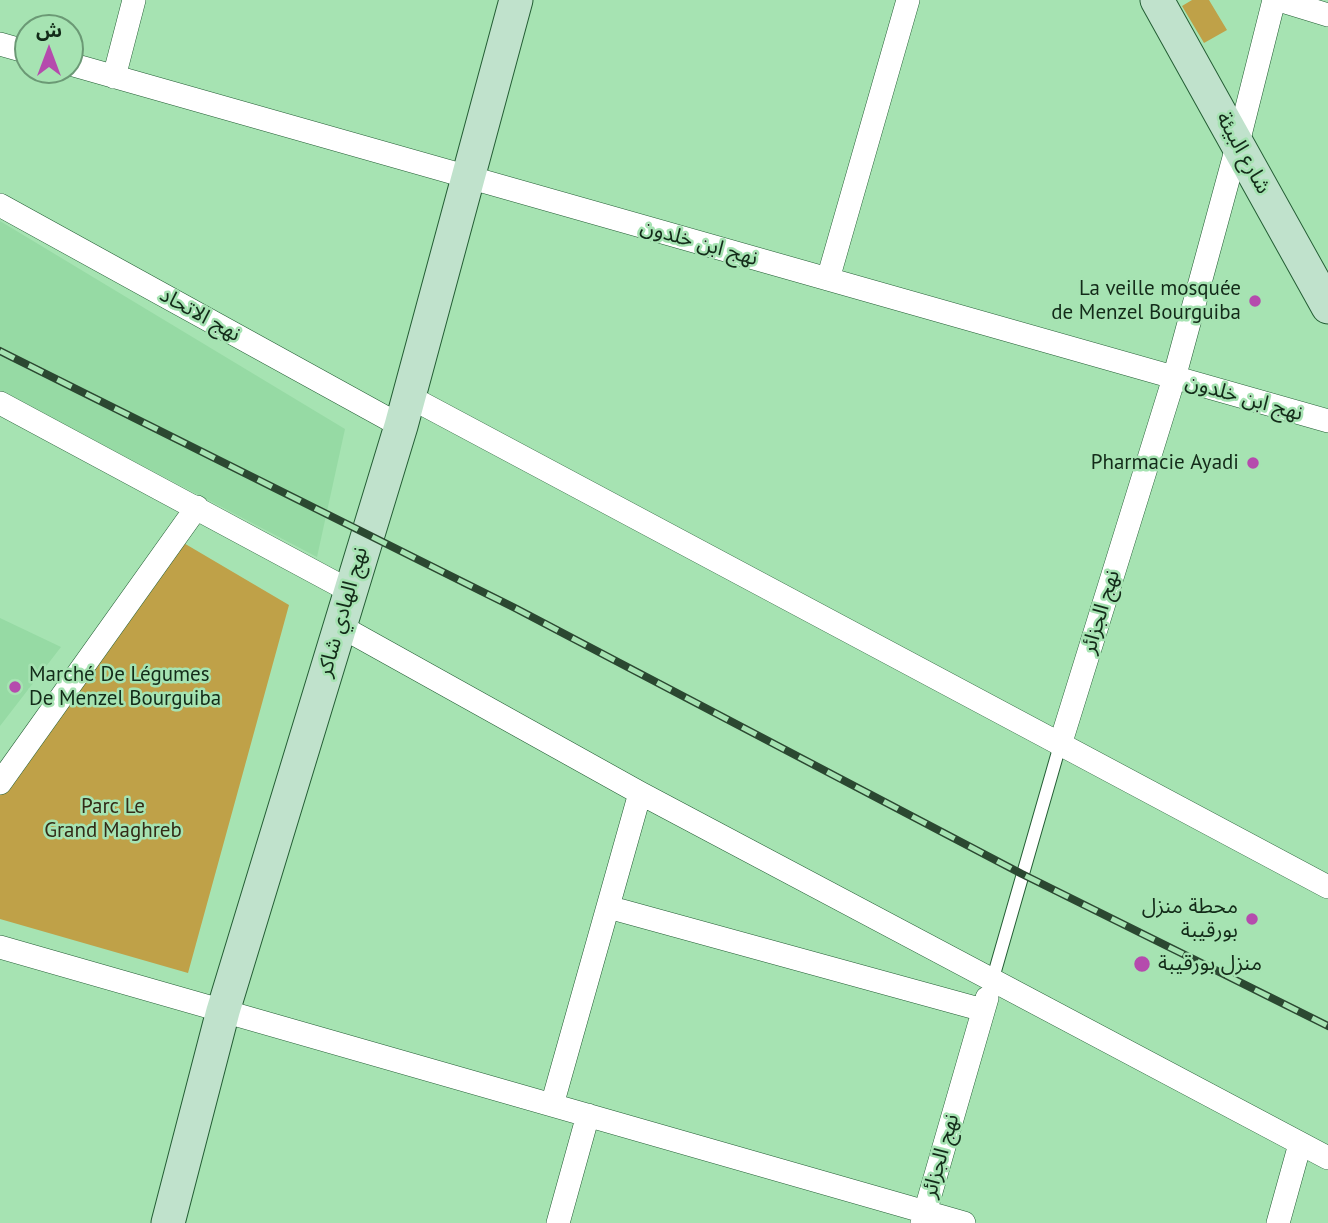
<!DOCTYPE html>
<html>
<head>
<meta charset="utf-8">
<style>
  body { margin:0 }
  #map { position:relative; width:1328px; height:1223px; overflow:hidden; background:#a6e3b2; font-family:"PT Sans","Noto Sans Arabic",sans-serif }
  canvas { display:block }
  .north { position:absolute; left:14px; top:14px; width:70px; height:70px; box-sizing:border-box; background:#a6e3b2; border:2px solid #6b9975; border-radius:50%; rotate:0deg; font-size:19px; font-weight:700; line-height:28px; text-align:center; color:#132b19 }
  .north::after { content:''; display:block; margin:auto; width:24px; height:32px; background:#b54bad; clip-path:polygon(50% 0,100% 100%,50% 72%,0 100%) }
</style>
</head>
<body>
<div id="map">
<canvas width="1328" height="1223"></canvas>
<div class="north">ش</div>
</div>
<script>
const g = document.querySelector('canvas').getContext('2d');
g.lineJoin = 'round';
function paint(path, color) { g.fillStyle = color; g.fill(path, 'evenodd'); }
function stroke(path, color, width, dash) { g.strokeStyle = color; g.lineWidth = width; g.lineCap = dash ? 'butt' : 'round'; g.setLineDash(dash || []); g.stroke(path); }
function write(font, color, halo, rows, align = 'center') {
  g.font = font + ' "PT Sans","Noto Sans Arabic",sans-serif'; g.lineWidth = 5; g.setLineDash([]); g.textBaseline = 'middle'; g.strokeStyle = halo; g.fillStyle = color; for (const [text, x, y, turn = 0] of rows) {
    g.save(); g.translate(x, y); g.rotate((+turn || 0) * Math.PI / 180); g.textAlign = isNaN(turn) ? turn : align; if (halo) g.strokeText(text, 0, 0); g.fillText(text, 0, 0); g.restore();
  }
}
const built = new Path2D(`
  M0,221l345,208 -28,128 -317,-166z
  M0,618l61,29 -61,79z`);
const green = new Path2D(`
  M1192,0h17l18,30 -23,13 -22,-37z
  M182,542l107,63 -101,368 -188,-54v-139z`);
const lane = new Path2D(`
  M993,978l67,-233`);
const street = new Path2D(`
  M1279,0l49,15
  M0,44l28,8
  M70,64l1258,357
  M114,77l20,-77
  M0,205l401,221
  M828,279l80,-279
  M408,396l920,491
  M0,403l350,188
  M340,626l300,167 688,365
  M1060,745l114,-367 64,-235 36,-143
  M0,783l197,-276
  M608,907l375,103
  M0,947l964,276
  M552,1105l88,-312
  M558,1223l30,-108
  M922,1223l65,-225
  M1278,1223l22,-79`);
const secondary = new Path2D(`
  M1157,0l171,307
  M168,1223l55,-212 178,-585 115,-426`);
const rail = new Path2D(`
  M0,351l515,257 507,266 306,152`);
const markers = [
  [1255,301,7,"#b54bad"],
  [1253,463,7,"#b54bad"],
  [15,687,7,"#b54bad"],
  [1252,919,7,"#b54bad"],
  [1142,964,9,"#b54bad"]
];
const streetNames = [
  ["شارع البيئة",1243,153,61],
  ["نهج ابن خلدون",699,243,16],
  ["نهج الاتحاد",200,315,29],
  ["نهج ابن خلدون",1244,398,16],
  ["نهج الهادي شاكر",343,612,-74],
  ["نهج الجزائر",1101,612,-73],
  ["نهج الجزائر",941,1156,-74]
];
const poiNames = [
  ["La veille mosquée",1241,289],
  ["de Menzel Bourguiba",1241,313],
  ["Pharmacie Ayadi",1239,463],
  ["Marché De Légumes",29,675,"left"],
  ["De Menzel Bourguiba",29,699,"left"],
  ["محطة منزل",1238,907],
  ["بورقيبة",1238,931],
  ["منزل بورقيبة",1158,964,"left"]
];
const parkNames = [
  ["Parc Le",113,807],
  ["Grand Maghreb",113,831]
];
paint(built, '#96daa4');
paint(green, '#bfa148');
stroke(lane, '#235d34', 14);
stroke(street, '#235d34', 24);
stroke(secondary, '#235d34', 35);
stroke(lane, '#fff', 12);
stroke(street, '#fff', 23);
stroke(secondary, '#c0e2cc', 33);
stroke(rail, '#2b4831', 8);
stroke(rail, '#a6e3b2', 5, [16]);
for (const [x, y, r, color] of markers) { const dot = new Path2D(); dot.arc(x, y, r, 0, 2 * Math.PI); g.fillStyle = color; g.fill(dot); stroke(dot, '#a6e3b2', 2.5); }
write('21px', '#132b19', '#a6e3b2', streetNames);
write('21px', '#132b19', '#a6e3b2', poiNames, 'right');
write('21px', '#332b17', '#a6e3b2', parkNames);
</script>
</body>
</html>
